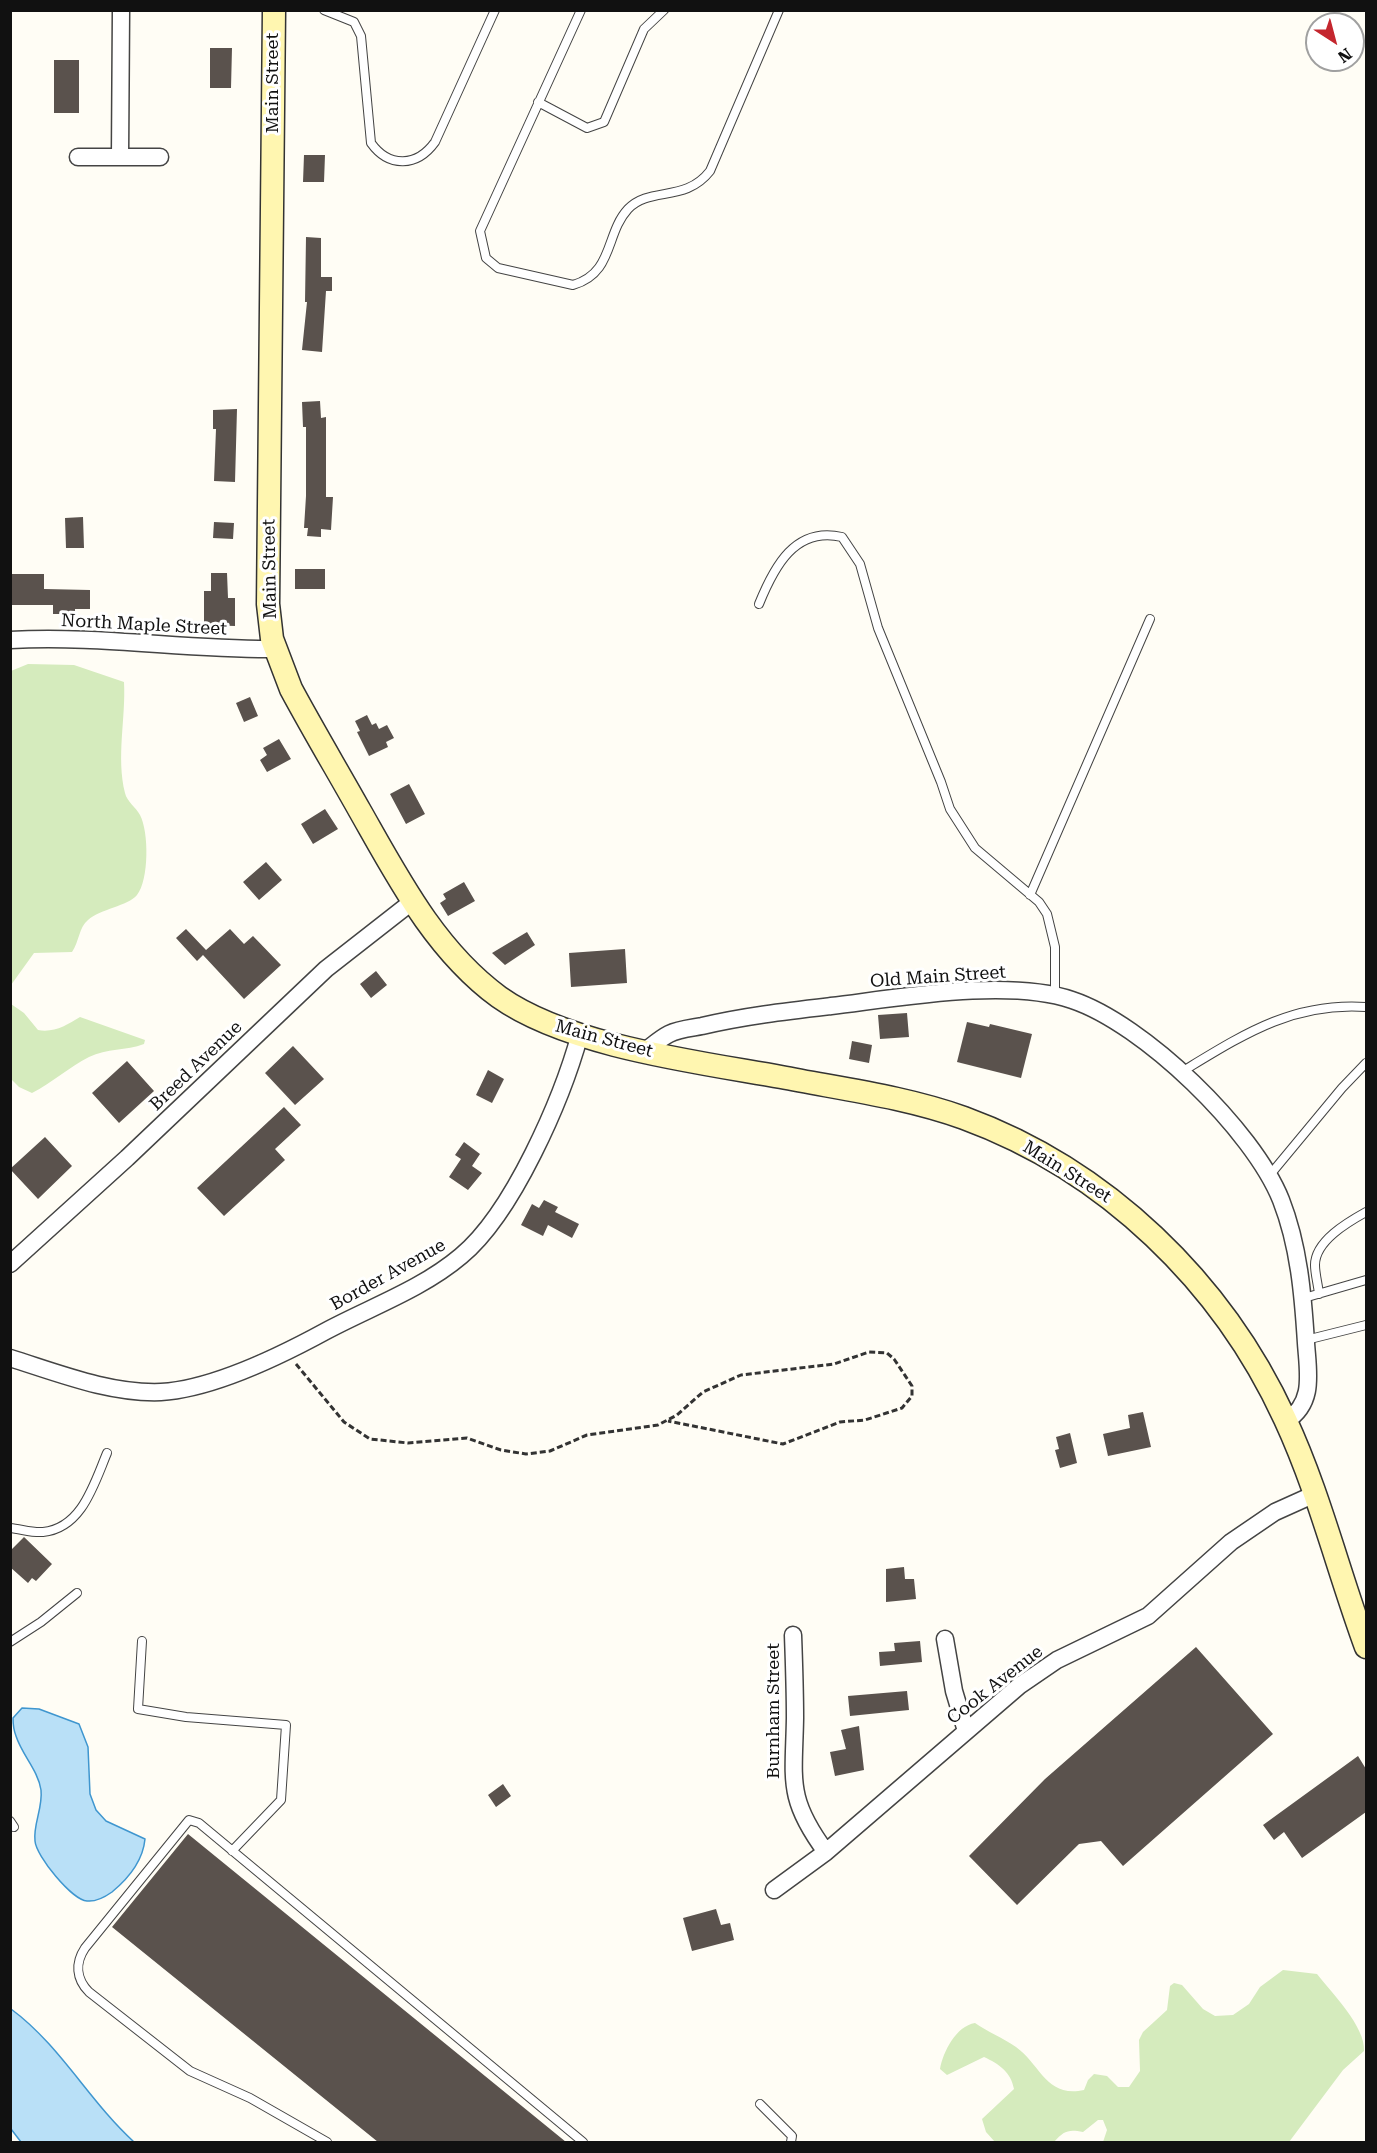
<!DOCTYPE html>
<html>
<head>
<meta charset="utf-8">
<style>
  body { margin:0 }
  #map { position:relative; width:1377px; height:2153px; overflow:hidden; background:#fffdf5; font-family:"Roboto Serif",serif }
  canvas { display:block }
  .frame { position:absolute; inset:0; border:12px solid #111; pointer-events:none }
  .north { position:absolute; left:1305px; top:12px; width:60px; height:60px; box-sizing:border-box; background:#fff; border:2px solid #a0a0a0; border-radius:50%; rotate:144deg; font-size:16px; font-weight:700; line-height:24px; text-align:center; color:#111 }
  .north::after { content:''; display:block; margin:auto; width:21px; height:27px; background:#c4262e; clip-path:polygon(50% 0,100% 100%,50% 72%,0 100%) }
</style>
</head>
<body>
<div id="map">
<canvas width="1377" height="2153"></canvas>
<div class="frame"></div>
<div class="north">N</div>
</div>
<script>
const g = document.querySelector('canvas').getContext('2d');
g.lineJoin = 'round';
function paint(path, color) { g.fillStyle = color; g.fill(path, 'evenodd'); }
function stroke(path, color, width, dash) { g.strokeStyle = color; g.lineWidth = width; g.lineCap = dash ? 'butt' : 'round'; g.setLineDash(dash || []); g.stroke(path); }
function write(font, color, halo, rows, align = 'center') {
  g.font = font + ' "Roboto Serif",serif'; g.lineWidth = 6; g.setLineDash([]); g.textBaseline = 'middle'; g.strokeStyle = halo; g.fillStyle = color; for (const [text, x, y, turn = 0] of rows) {
    g.save(); g.translate(x, y); g.rotate((+turn || 0) * Math.PI / 180); g.textAlign = isNaN(turn) ? turn : align; if (halo) g.strokeText(text, 0, 0); g.fillText(text, 0, 0); g.restore();
  }
}
const green = new Path2D(`
  M28,664l46,1 50,17c2,36 -8,75 1,111 2,9 11,14 15,22 9,17 9,65 -3,80 -9,11 -37,14 -49,25 -9,7 -9,22 -16,32l-38,1 -23,32v-314z
  M11,1004l13,9 14,17c16,3 29,-5 42,-13l65,23 -1,4c-18,7 -37,4 -55,13 -20,10 -37,26 -57,36l-13,-6 -8,-8z
  M1283,1970l34,4c14,18 49,53 47,77l-21,19 -54,72h-186l4,-12 -4,-10h-5l-15,12c-15,-3 -19,-1 -29,10h-59l-9,-10 -4,-13 32,-30c-3,-17 -15,-25 -30,-32l-37,18 -7,-6c3,-17 16,-43 35,-46 13,9 28,15 41,24 25,18 30,51 68,43l4,-10 6,-6 13,2 11,11h11l11,-16 -1,-31 4,-8 24,-22 3,-24 4,-3 8,2 21,24 12,7 18,-1 16,-11 11,-17z`);
const water = new Path2D(`
  M22,1708l17,1 40,15 9,23 2,47 6,16 10,11 39,18c-2,21 -16,39 -33,53 -7,5 -15,10 -25,9 -15,-1 -51,-45 -52,-60 -2,-17 8,-33 6,-51 -3,-20 -19,-35 -25,-54 -2,-5 -3,-12 -3,-18z
  M11,2009c49,36 78,92 123,133h-113l-10,-13z`);
const building = new Path2D(`
  M210,48h22l-1,40h-21z
  M54,60h25v53h-25z
  M304,155h21l-1,27h-21z
  M306,237l15,1v39h11v14h-6l-4,61 -20,-2 5,-48h-2z
  M320,401l1,17 5,-1v80h7l-2,33 -10,-1v8l-14,-1 1,-8h-4l2,-32v-69h-3l-1,-25z
  M237,409l-2,73 -21,-1 2,-52h-3v-19z
  M83,517l1,31h-18l-1,-30z
  M214,522l20,1 -1,16 -20,-1z
  M295,569h30v20h-30z
  M211,573h16l1,25h7v28l-31,-1v-34h7z
  M10,574h34v15l46,1v19h-15v5h-22v-9h-43z
  M250,697l8,19 -14,6 -8,-19z
  M367,715l5,10 4,-2 3,6 8,-4 7,13 -8,4 2,5 -19,9 -12,-24 3,-1 -5,-10z
  M279,739l12,20 -24,13 -7,-12 7,-5 -4,-7z
  M409,784l16,30 -19,10 -16,-30z
  M325,809l13,20 -25,15 -12,-20z
  M266,862l16,18 -23,20 -16,-18z
  M464,882l11,19 -27,15 -8,-13 6,-4 -3,-5z
  M186,929l20,21 24,-21 14,15 9,-8 28,29 -37,34 -41,-44 -6,6 -21,-23z
  M527,932l8,13 -30,20 -13,-12z
  M625,949l2,34 -56,4 -2,-34z
  M376,971l11,14 -16,13 -11,-14z
  M907,1013l2,24 -29,2 -2,-24z
  M967,1022l22,5 1,-3 42,10 -11,44 -64,-16z
  M852,1041l20,4 -3,18 -20,-4z
  M293,1046l31,33 -29,26 -30,-32z
  M127,1061l27,30 -35,32 -27,-30z
  M488,1070l16,9 -12,24 -16,-8z
  M284,1107l17,18 -26,24 10,11 -61,56 -27,-28z
  M45,1137l27,29 -34,33 -28,-30z
  M464,1142l16,12 -8,12 10,7 -14,17 -19,-13 12,-18 -6,-4z
  M544,1200l14,7 -3,5 24,12 -7,14 -24,-13 -5,11 -22,-11 11,-21 7,4z
  M1143,1412l8,35 -43,9 -5,-22 27,-6 -2,-13z
  M1070,1433l7,30 -17,5 -5,-18 4,-1 -3,-12z
  M24,1537l28,27 -16,17 -4,-3 -4,5 -18,-16v-16z
  M904,1567l1,12h9l2,20 -30,3v-33z
  M920,1641l2,21 -42,4 -1,-14 16,-1 -1,-8z
  M1196,1647l77,87 -150,132 -22,-25 -22,3 -62,61 -48,-49 76,-77z
  M907,1691l2,19 -59,6 -2,-20z
  M859,1726l5,44 -29,6 -5,-24 16,-3 -5,-19z
  M1358,1756l8,13v43l-64,46 -18,-26 -10,8 -11,-15z
  M503,1784l8,12 -15,11 -8,-12z
  M188,1834l378,308h-188l-266,-215z
  M716,1909l5,16 9,-2 4,17 -42,11 -9,-33z`);
const path = new Path2D(`
  M296,1364l48,58 26,17 38,4 59,-5 34,12 25,4 24,-3 37,-16 71,-10 19,-10 26,-23 38,-17 93,-11 35,-12 18,1 7,6 18,27v10l-10,12 -37,12 -25,2 -57,22 -115,-23`);
const service = new Path2D(`
  M324,10l30,12 7,14 10,107c18,25 46,24 64,-1l60,-132
  M581,10l-101,221 6,27 12,10 75,17c41,-12 32,-51 55,-76 22,-23 57,-6 82,-38l69,-161
  M538,102l49,26 17,-6 40,-93 20,-19
  M759,604c15,-37 36,-78 83,-67l18,27 18,64 63,154 9,27 25,39 64,54 8,12 8,33v49
  M1030,895l120,-276
  M1183,1071c61,-37 110,-69 183,-64
  M1269,1176l73,-88 24,-25
  M1319,1294c-1,-10 -4,-20 -4,-29 0,-24 33,-43 51,-53
  M1304,1298l62,-18
  M1306,1340l60,-15
  M10,1528c11,1 22,5 33,4 39,-4 51,-48 64,-79
  M142,1641l-4,68 48,8 100,8 -5,75 -49,51
  M10,1642l31,-20 36,-29
  M10,1821l4,6
  M760,2104l32,32 -1,6
  M327,2142l-77,-44 -60,-27 -101,-79c-13,-13 -14,-29 -4,-44l104,-128 10,3 384,319`);
const minor = new Path2D(`
  M121,10l-1,147h40
  M78,157h42
  M10,640c89,-5 177,10 265,9
  M645,1051c8,-6 16,-13 24,-17 10,-5 23,-6 33,-8 42,-10 86,-15 129,-20 67,-8 177,-28 241,-6 72,24 181,130 209,200 18,46 22,95 25,143 2,30 9,60 -20,78
  M10,1264l117,-106 199,-189 87,-68
  M10,1358c48,15 100,36 151,34 51,-3 121,-37 165,-61 45,-24 96,-42 135,-75 52,-43 101,-157 119,-222
  M793,1635c1,27 2,55 2,83 -1,62 -9,80 31,134
  M945,1639l9,52 12,40
  M774,1890l52,-38 193,-166 38,-26 91,-44 83,-74 44,-30 40,-18`);
const secondary = new Path2D(`
  M274,10l-6,594 4,35 19,50c22,41 46,81 69,122 38,67 75,139 139,186 69,49 198,65 282,80 61,12 125,20 183,41 142,52 258,164 321,301 34,73 53,152 81,228`);
const streetNames = [
  ["Main Street",273,83,-90],
  ["Main Street",270,569,-91],
  ["North Maple Street",144,625,3],
  ["Old Main Street",938,977,-4],
  ["Main Street",604,1039,15],
  ["Breed Avenue",196,1066,-44],
  ["Main Street",1067,1172,32],
  ["Border Avenue",388,1275,-29],
  ["Cook Avenue",995,1685,-38],
  ["Burnham Street",774,1711,-90]
];
paint(green, '#d5ebbd');
paint(water, '#b9e0f7');
stroke(water, '#3f96cf', 1.5);
paint(building, '#5a524d');
stroke(service, '#444', 10);
stroke(minor, '#444', 19);
stroke(secondary, '#333', 25);
stroke(path, '#333', 3, [6, 3]);
stroke(service, '#fff', 8);
stroke(minor, '#fff', 16);
stroke(secondary, '#fff6b0', 22);
write('18px', '#111', '#fff', streetNames);
</script>
</body>
</html>
